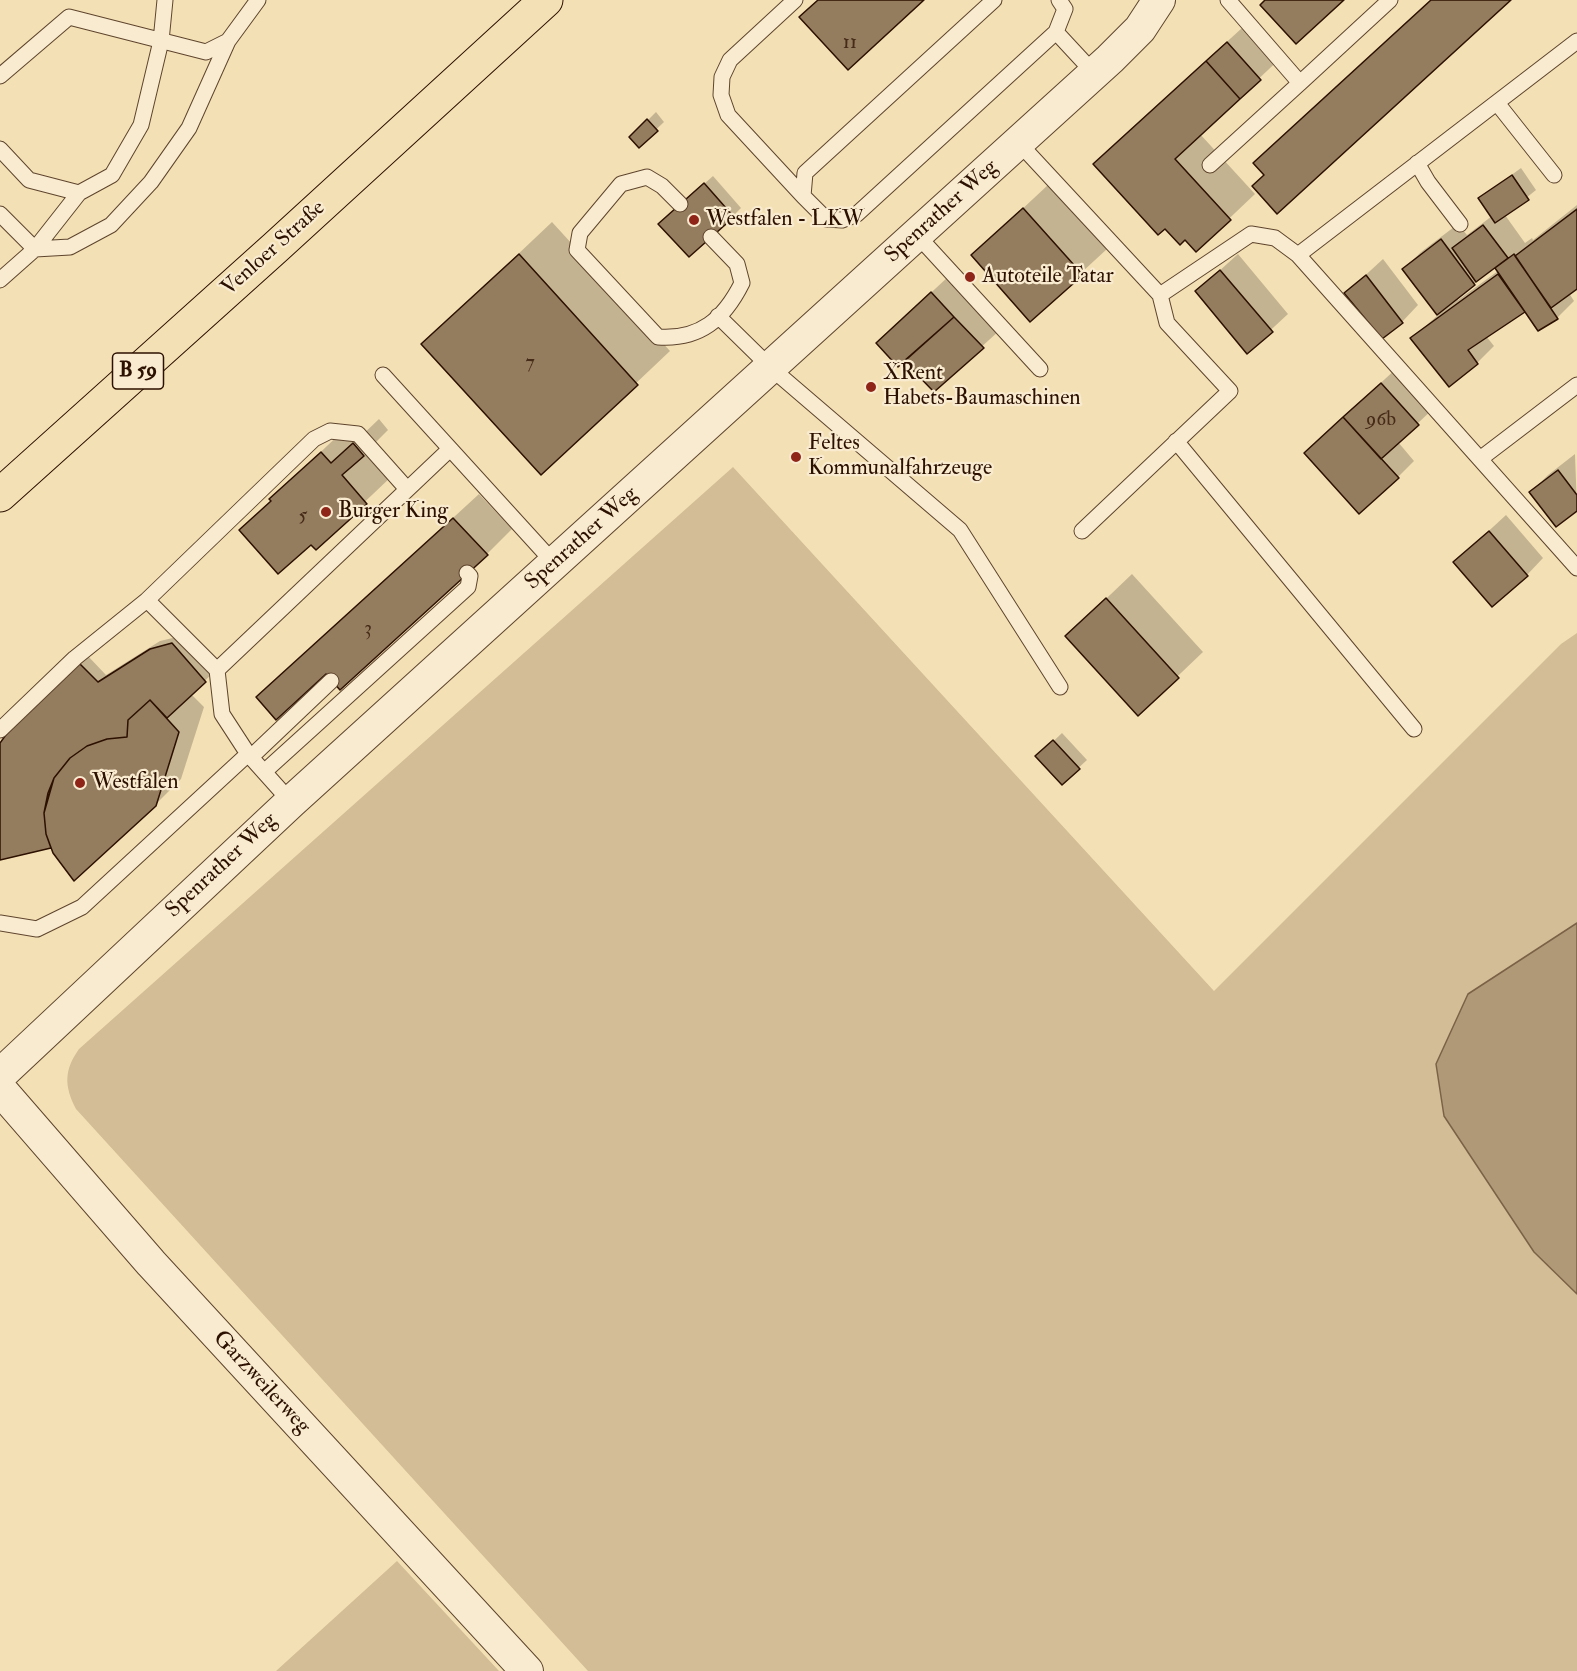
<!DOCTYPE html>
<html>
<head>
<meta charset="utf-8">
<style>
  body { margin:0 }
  canvas { display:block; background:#f4e0b5 }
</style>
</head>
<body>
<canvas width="1577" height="1671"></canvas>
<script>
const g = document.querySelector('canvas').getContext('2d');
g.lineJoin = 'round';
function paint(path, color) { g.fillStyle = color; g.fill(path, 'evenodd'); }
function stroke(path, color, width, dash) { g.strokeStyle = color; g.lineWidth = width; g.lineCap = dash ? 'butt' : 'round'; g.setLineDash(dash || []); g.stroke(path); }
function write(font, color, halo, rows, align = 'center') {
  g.font = font + ' "IM FELL Double Pica",serif'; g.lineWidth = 4.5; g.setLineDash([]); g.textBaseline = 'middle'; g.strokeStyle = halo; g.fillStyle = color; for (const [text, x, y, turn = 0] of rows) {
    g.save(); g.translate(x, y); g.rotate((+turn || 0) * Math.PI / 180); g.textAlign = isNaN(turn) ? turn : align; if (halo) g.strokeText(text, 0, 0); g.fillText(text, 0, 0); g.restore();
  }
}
const green = new Path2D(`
  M733,467l481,524 347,-347 16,-11v290l-108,71 65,258 43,42v377h-989l-512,-562c-12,-23 -12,-39 3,-60z
  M397,1561l102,110h-223z`);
const water = new Path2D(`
  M1577,923v371l-43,-42 -90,-136 -8,-52 32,-70z`);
const shadow = new Path2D(`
  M1431,0h78l-243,175 -11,-12z
  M1253,18l32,36 -85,80 55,60 -59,56 -11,-12 -20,-11 -45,-88z
  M656,112l8,10 -25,24 -8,-9z
  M1521,168l15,22 -31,25 20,28 7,-5 1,2 44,-35v82l-8,6 5,8 -17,17 -19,11 -13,-19 -39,26 8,10 -17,17 -65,-25 26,-23 -34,-46 17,-17 37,-28 9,11 25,-19 -12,-18zM1496,266l2,5 -40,29 -1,-2z
  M713,176l28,32 -8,8h-65z
  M1049,184l58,65 -77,71 -57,-65z
  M552,222l118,129 -129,122 -118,-129z
  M1238,254l50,60 -40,37 -51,-60z
  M1383,259l35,46 -16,17 -56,-29z
  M949,276l51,54 -66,60 -39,-64z
  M1398,367l37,40 -37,35 16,19 -16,16 -76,-40z
  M379,419l9,11 -21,21 24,26 -75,71 -45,-49 75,-71 11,12z
  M1575,454l2,55 -46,-17 17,-17z
  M479,494l33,35 -25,25 -161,118 -68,25z
  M1506,515l37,43 -16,17 -72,-13z
  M1132,574l71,78 -65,62 -71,-78z
  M181,636l32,37 -22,21 13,13 -23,72 -26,26 -103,41 -52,12v-112l87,-91 19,20 54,-34z
  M1062,733l25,27 -25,23 -25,-26z`);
const building = new Path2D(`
  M818,0h106l-76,70 -49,-53z
  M1265,0h79l-48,44 -36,-39z
  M1431,0h80l-234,214 -25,-28 12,-11 -11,-12z
  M1227,42l34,38 -21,19 -34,-38z
  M1206,61l34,38 -65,60 56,61 -35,32 -11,-12 -5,5 -15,-16 -7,6 -65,-71z
  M647,119l11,12 -19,17 -10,-11z
  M1512,175l17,25 -34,23 -17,-25z
  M704,183l30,34 -45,40 -31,-33z
  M1023,208l60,67 -53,47 -59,-67z
  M1577,209v80l-26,19 -36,-52z
  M1483,225l25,33 -32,24 -24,-34z
  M1441,239l34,46 -38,30 -35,-46z
  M519,254l119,131 -97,90 -120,-131z
  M1514,254l44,65 -20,12 -43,-63z
  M1220,270l53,62 -26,22 -52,-63z
  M1498,274l27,38 -57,38 10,14 -29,23 -39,-49z
  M1366,275l37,48 -21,16 -38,-46z
  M931,292l23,25 -56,50 -22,-24z
  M954,317l30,31 -50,44 -30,-31z
  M1381,383l38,42 -38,34 -38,-42z
  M1343,417l56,61 -40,36 -55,-61z
  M353,443l11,13 -22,19 25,29 -51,46 -5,-5 -33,29 -39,-44 32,-29 -2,-2 52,-47 10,11z
  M1558,470l19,25v16l-21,16 -27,-35z
  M453,518l35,37 -148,135 -14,-16 -50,46 -20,-23z
  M1489,531l39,45 -36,31 -39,-45z
  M1106,598l73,80 -41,38 -73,-80z
  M172,643l34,39 -39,36 -17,-18 -22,20 -1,17 -20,2 -20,7 -17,12 -16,20 -6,15 -4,20 2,21 5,14 -51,12v-117l18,-25 60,-56 20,20 52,-33z
  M150,700l29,32 -23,74 -82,75 -21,-28 -7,-19 -2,-21 10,-35 16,-20 17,-12 20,-7 20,-2 1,-17z
  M1053,740l27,29 -18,16 -27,-29z`);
const service = new Path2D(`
  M795,0l-65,60 -8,17 -1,18 7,20 75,81
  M994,0l-189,173 -2,23 23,23 16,1 15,-6 199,-182 9,-23 -6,-9
  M1228,0l72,83 90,-83
  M1056,32l38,41
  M0,76l69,-59 137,35 22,-11
  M1497,103l57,72
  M1018,142l142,153 91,-61 24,4 23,17 279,313
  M0,149l29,31 50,13 33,-18 29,-50 20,-84 4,-41
  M1417,163l11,19 32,42
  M1210,165l90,-82
  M680,204l-18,-18 -15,-9 -26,7 -41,49 -3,17 81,87c42,3 66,-18 84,-54l-5,-19 -26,-27
  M0,214l35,35 35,-2 41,-22 40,-43 38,-54 39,-87 30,-41
  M917,235l123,134
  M1298,255l279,-214
  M0,280l35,-31 44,-56
  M718,316l53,52 189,162 100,157
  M383,375l172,189
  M1176,441l238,288
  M1480,459l97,-74
  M1082,531l148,-140 -63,-68 -7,-28
  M147,600l167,-161 16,-8 28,3 49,55
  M217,670l233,-221
  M0,730l75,-72 72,-58 70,70 5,44 26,40
  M251,757l80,-76
  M264,772l204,-185 2,-11 -3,-3
  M0,923l37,6 45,-22 166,-153 43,48`);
const minor = new Path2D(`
  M0,1075l291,-273 819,-743 30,-30 19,-29
  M0,1089l151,174 376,408`);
const primary = new Path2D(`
  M0,495l276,-248 270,-247`);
const markers = [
  [694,220,6,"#8f2418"],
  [970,277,6,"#8f2418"],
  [871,387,6,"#8f2418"],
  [796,457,6,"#8f2418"],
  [326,512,6,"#8f2418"],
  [80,783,6,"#8f2418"]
];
const numberNames = [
  ["11",850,44],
  ["7",530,364],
  ["96b",1381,421],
  ["5",303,517],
  ["3",368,630]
];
const shields = [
  [138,371,51]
];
const shieldNames = [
  ["B 59",138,371]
];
const streetNames = [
  ["Spenrather Weg",942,212,-42],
  ["Venloer Straße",274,249,-42],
  ["Spenrather Weg",582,539,-42],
  ["Spenrather Weg",222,866,-43],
  ["Garzweilerweg",261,1383,47]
];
const poiNames = [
  ["Westfalen - LKW",706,220],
  ["Autoteile Tatar",982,277],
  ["XRent",883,374],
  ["Habets-Baumaschinen",883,399],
  ["Feltes",808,444],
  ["Kommunalfahrzeuge",808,469],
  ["Burger King",338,512],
  ["Westfalen",92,783]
];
paint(green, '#d2bd96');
paint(water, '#b09977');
stroke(water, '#7b6247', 1.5);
paint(shadow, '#0003');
paint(building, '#947c5e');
stroke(building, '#2c1000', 1.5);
stroke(service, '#5e442d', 17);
stroke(minor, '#5e442d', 34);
stroke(primary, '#2c1000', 35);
stroke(service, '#f8ebcf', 15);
stroke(minor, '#f8ebcf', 32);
stroke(primary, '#f4e0b5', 33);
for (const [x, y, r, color] of markers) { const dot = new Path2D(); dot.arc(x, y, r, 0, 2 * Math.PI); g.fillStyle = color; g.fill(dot); stroke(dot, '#f8ebcf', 2); }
write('20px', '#462b18', null, numberNames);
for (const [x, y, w] of shields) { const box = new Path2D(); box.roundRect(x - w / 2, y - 18, w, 36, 4.5); g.fillStyle = '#f8ebcf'; g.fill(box); stroke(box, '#2c1000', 1.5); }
write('bold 21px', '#2c1000', null, shieldNames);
write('22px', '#2c1000', '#f8ebcf', streetNames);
write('22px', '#2c1000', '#f8ebcf', poiNames, 'left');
</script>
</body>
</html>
